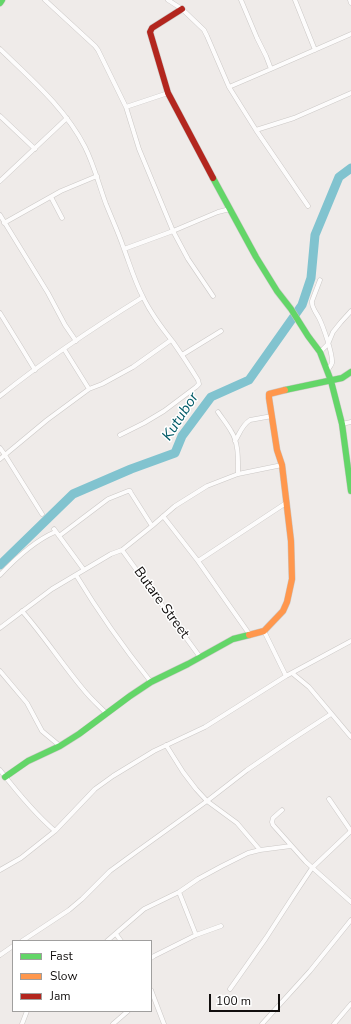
<!DOCTYPE html>
<html>
<head>
<meta charset="utf-8">
<style>
  body { margin:0 }
  #map { position:relative; width:351px; height:1024px; overflow:hidden; background:#efebe9; font-family:"Nunito Sans",sans-serif }
  canvas { display:block }
  .legend { position:absolute; left:12px; top:940px; width:140px; height:72px; box-sizing:border-box; background:#fff; border:1px solid #a09f9e; margin:0; padding:5px 7px; list-style:none; font-size:12px; color:#110e0d }
  .legend li { display:flex; align-items:center; gap:8px; height:20px }
  .legend b { width:20px; border:1px solid #a09f9e }
  .scale { position:absolute; left:209px; top:994px; width:71px; height:18px; box-sizing:border-box; border:2px solid #110e0d; border-top:0; padding-left:5px; font-size:12px; line-height:14px; white-space:nowrap; color:#110e0d; -webkit-text-stroke:3px #fff; paint-order:stroke }
</style>
</head>
<body>
<div id="map">
<canvas width="351" height="1024"></canvas>
<ul class="legend">
<li><b style="height:5px;background:#63d668"></b>Fast</li>
<li><b style="height:5px;background:#ff974d"></b>Slow</li>
<li><b style="height:5px;background:#b3261e"></b>Jam</li>
</ul>
<div class="scale">100 m</div>
</div>
<script>
const g = document.querySelector('canvas').getContext('2d');
g.lineJoin = 'round';
function stroke(path, color, width, dash) { g.strokeStyle = color; g.lineWidth = width; g.lineCap = dash ? 'butt' : 'round'; g.setLineDash(dash || []); g.stroke(path); }
function write(font, color, halo, rows, align = 'center') {
  g.font = font + ' "Nunito Sans",sans-serif'; g.lineWidth = 3; g.setLineDash([]); g.textBaseline = 'middle'; g.strokeStyle = halo; g.fillStyle = color; for (const [text, x, y, turn = 0] of rows) {
    g.save(); g.translate(x, y); g.rotate((+turn || 0) * Math.PI / 180); g.textAlign = isNaN(turn) ? turn : align; if (halo) g.strokeText(text, 0, 0); g.fillText(text, 0, 0); g.restore();
  }
}
const river = new Path2D(`
  M0,565l73,-71 58,-25 44,-16 7,-17 29,-39 38,-17 53,-75 9,-27 4,-43 24,-58 12,-9`);
const street = new Path2D(`
  M45,0l50,46 3,4 28,57 13,42 34,82 15,28 25,37
  M168,0l14,9 22,21 3,6 22,51 27,43 52,76
  M241,0l16,38 9,18 5,13
  M295,0l20,50
  M350,0l1,3
  M0,49c31,30 65,59 85,98 9,18 14,38 21,57 6,15 13,30 18,45 6,16 11,33 19,48 8,17 19,31 30,45 9,13 17,25 25,38l1,4 -3,3 -32,24 -20,12 -24,12
  M229,87l42,-18 80,-35
  M126,107l42,-14
  M0,116l35,33
  M256,130l38,-12 57,-25
  M0,181l67,-63
  M51,197l11,21
  M0,215l48,78 17,32 11,16
  M4,223l57,-32 36,-15
  M124,249l49,-18 45,-19 12,-3
  M320,280l-8,21c-1,6 4,11 7,17 4,8 14,36 13,45 -1,3 -3,5 -5,8
  M0,313l21,34 14,23
  M64,349l25,40
  M320,352l8,-8 5,-12 8,-10 10,-11
  M182,355l39,-24
  M0,396c45,-36 93,-68 143,-99
  M218,412c4,6 9,12 13,19 8,12 7,29 7,43
  M342,424l9,-2
  M235,441c5,-8 7,-16 15,-21l22,-4
  M0,448l5,7 37,59
  M0,459l47,-39 42,-31 13,-5 31,-17 38,-27
  M163,516l35,45 52,74
  M54,529l30,41
  M59,536l49,-37 20,-8h2l1,2 21,33
  M122,550l78,107
  M198,561l88,-58
  M0,575c16,-17 34,-34 55,-43
  M76,575c23,38 48,73 75,107
  M22,611c22,25 40,53 61,78 7,9 15,16 23,24
  M0,628l52,-39 59,-35 11,-4 30,-24 23,-20 32,-20 31,-12 44,-9
  M264,631l22,45
  M0,671l27,32 15,28 18,15
  M292,673l17,14 42,50
  M166,745l17,27 13,17 11,12 30,22 23,27
  M0,770c17,22 34,43 55,61
  M329,799l22,32
  M282,810l-9,8 -1,4 1,3 33,37 45,40
  M0,870l21,-12 34,-27 40,-42 18,-13 41,-25 51,-24 81,-51 65,-35
  M179,892l17,43
  M116,934l5,7
  M22,941l47,-31 13,-11 28,-28 26,-19 71,-51 40,-31 44,-30 40,-26
  M107,941l37,-32 35,-17 19,-13 24,-13 26,-13 12,-3 31,-4
  M0,955l13,-9
  M151,958l3,-2 42,-21 25,-9
  M230,989l36,-51 24,-37 22,-33 39,-37
  M151,990l13,34
  M22,1024l5,-13
  M113,1024l15,-13
  M262,1024l48,-53 41,-51
  M334,1024l17,-20`);
const fast = new Path2D(`
  M0,3l2,-3
  M213,178l43,79 21,34 14,18 17,27 12,16 11,29 11,43 9,67
  M285,390l57,-12 9,-6
  M5,777l23,-16 32,-15 19,-12 51,-38 21,-14 37,-18 45,-25 16,-4`);
const slow = new Path2D(`
  M249,635l15,-4 19,-20 4,-9 5,-23 -1,-38 -9,-76 -5,-15 -8,-52v-4l16,-4`);
const jam = new Path2D(`
  M182,9l-30,19 -2,4 18,61 45,85`);
const streetNames = [
  ["Butare Street",161,603,54]
];
const waterNames = [
  ["Kutubor",181,417,-57]
];
stroke(river, '#81c3cf', 9);
stroke(street, '#cbc8c6', 5);
stroke(fast, '#cbc8c6', 7);
stroke(slow, '#cbc8c6', 7);
stroke(jam, '#cbc8c6', 7);
stroke(street, '#fdfcfc', 4);
stroke(fast, '#63d668', 6);
stroke(slow, '#ff974d', 6);
stroke(jam, '#b3261e', 6);
write('14px', '#110e0d', '#fff', streetNames);
write('italic 15px', '#045b68', '#fff', waterNames);
</script>
</body>
</html>
